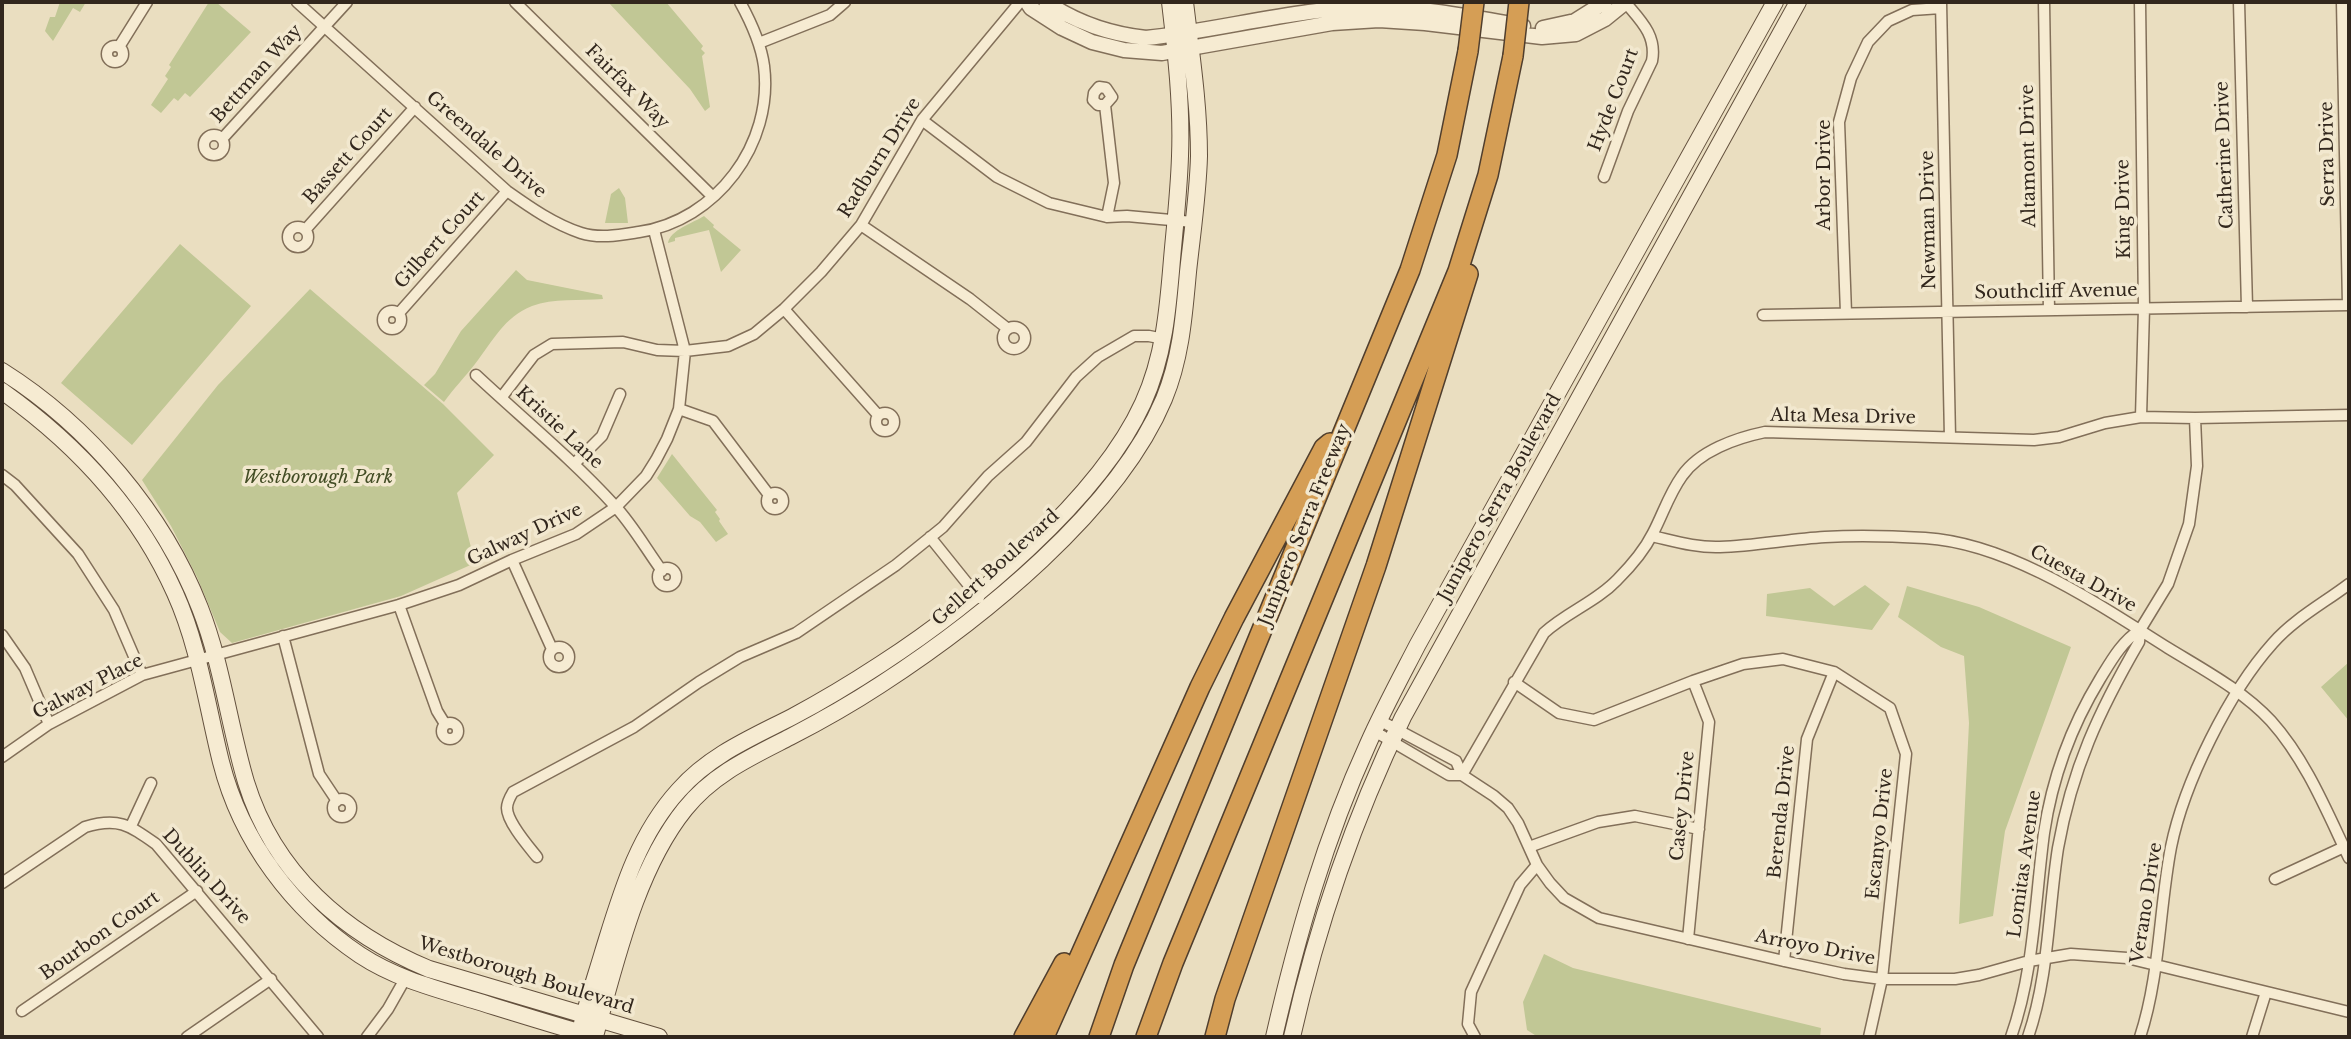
<!DOCTYPE html>
<html>
<head>
<meta charset="utf-8">
<style>
  body { margin:0 }
  #map { position:relative; width:2351px; height:1039px; overflow:hidden; background:#eadec0; font-family:"Libre Baskerville",serif }
  canvas { display:block }
  .frame { position:absolute; inset:0; border:4px solid #32271d; pointer-events:none }
</style>
</head>
<body>
<div id="map">
<canvas width="2351" height="1039"></canvas>
<div class="frame"></div>
</div>
<script>
const g = document.querySelector('canvas').getContext('2d');
g.lineJoin = 'round';
function paint(path, color) { g.fillStyle = color; g.fill(path, 'evenodd'); }
function stroke(path, color, width, dash) { g.strokeStyle = color; g.lineWidth = width; g.lineCap = dash ? 'butt' : 'round'; g.setLineDash(dash || []); g.stroke(path); }
function write(font, color, halo, rows, align = 'center') {
  g.font = font + ' "Libre Baskerville",serif'; g.lineWidth = 7; g.setLineDash([]); g.textBaseline = 'middle'; g.strokeStyle = halo; g.fillStyle = color; for (const [text, x, y, turn = 0] of rows) {
    g.save(); g.translate(x, y); g.rotate((+turn || 0) * Math.PI / 180); g.textAlign = isNaN(turn) ? turn : align; if (halo) g.strokeText(text, 0, 0); g.fillText(text, 0, 0); g.restore();
  }
}
const green = new Path2D(`
  M60,2h26l-6,10 -7,-4 -20,33 -8,-10 5,-14h5z
  M209,2h7l35,30 -61,65 -5,-4 -7,8 -4,-3 -13,15 -10,-8 17,-26 -3,-3 6,-9 -2,-2z
  M608,2h58l37,44 -2,3 4,4 -3,3 8,51 -5,4 -15,-22z
  M619,188l6,10 3,25h-23l6,-29z
  M704,216l10,9 -1,2 28,23 -20,22 -12,-42 -34,8v3l-7,2c2,-13 25,-20 36,-27z
  M180,244l71,62 -119,139 -71,-62z
  M516,270l11,10 75,15 1,4c-23,2 -50,-1 -71,7 -28,11 -39,35 -57,58 -10,13 -21,24 -31,38l-20,-17 11,-11 26,-43z
  M310,289l133,115 51,51 -37,38 18,70 -74,33 -169,47 -12,-11 -23,-55 -26,-51 -29,-46 76,-95z
  M672,454l45,56 -2,2 5,7 -1,2 9,13 -12,8 -16,-20 -10,-6 -33,-38z
  M1865,585l25,19 -18,26 -106,-14 1,-22 43,-6 24,18z
  M1907,586l72,21 92,40 -66,184 -12,85 -34,8 10,-201 -5,-67 -23,-9 -43,-30z
  M2349,662v59l-28,-34z
  M1544,954l29,14 248,60 -1,9h-282l-11,-7 -4,-28z`);
const minor = new Path2D(`
  M297,2l210,189c24,17 47,33 74,42 19,6 39,2 58,-1 77,-11 135,-88 125,-166 -3,-23 -13,-44 -24,-64
  M515,2l198,195
  M1941,2l9,435
  M2044,2l5,308
  M2140,2l4,306 -3,109
  M2239,2l8,305
  M2342,2l6,303
  M759,43l71,-28 15,-13
  M107 54a8 8 0 1 1 16 0a8 8 0 1 1-16 0Z
  M119,47l28,-45
  M1105,105h-7l-5,-5 1,-7 5,-6 7,1 6,9 -7,8 9,78 -7,34
  M922,120l75,57 52,26 58,14 20,-1 66,6
  M204 145a10 10 0 1 1 20 0a10 10 0 1 1-20 0Z
  M222,139l125,-137
  M1604,177l24,-66 24,-50c5,-26 -12,-41 -27,-59
  M861,225l109,74 38,30
  M288 237a10 10 0 1 1 20 0a10 10 0 1 1-20 0Z
  M306,229l109,-122
  M784,309l94,106
  M383 320a9 9 0 1 1 18 0a9 9 0 1 1-18 0Z
  M399,313l108,-122
  M1846,313l-7,-191 12,-44 17,-36 20,-21 24,-11 29,-2
  M1763,315l586,-10
  M1003 338a11 11 0 1 1 22 0a11 11 0 1 1-22 0Z
  M476,375c46,43 95,83 138,130 18,19 32,44 48,66
  M501,398l33,-43 18,-11 71,-2 34,8 28,1 43,-5 26,-12 30,-25 37,-37 40,-47 61,-105 98,-118
  M679,409l34,12 56,74
  M876 422a9 9 0 1 1 18 0a9 9 0 1 1-18 0Z
  M574,464l28,-28 18,-42
  M2,475l13,10 63,69 36,56 28,65
  M767 501a8 8 0 1 1 16 0a8 8 0 1 1-16 0Z
  M1652,536c22,5 45,12 68,11 35,-1 70,-8 105,-10 33,-2 67,-1 100,1 84,5 173,66 243,110 36,22 74,42 103,73 35,39 56,91 78,137
  M930,537l49,61
  M512,560l40,89
  M658 577a9 9 0 1 1 18 0a9 9 0 1 1-18 0Z
  M399,605l38,106 8,13
  M2,635l23,33 24,56
  M283,636l36,138 18,27
  M549 657a10 10 0 1 1 20 0a10 10 0 1 1-20 0Z
  M1514,682l45,31 35,7 99,-39 50,-17 40,-5 51,13 56,36 16,46 -24,225 -13,58
  M1379,720l77,41 6,14
  M442 731a8 8 0 1 1 16 0a8 8 0 1 1-16 0Z
  M1374,731l75,44h13l32,21 14,12 10,15 19,42 13,18 14,15 35,20 185,43 60,13 38,5h73l24,-4 50,-14 42,-7 56,4 222,54
  M2,757l47,-33 93,-49 257,-70 60,-20 53,-25 64,-26 40,-27 30,-31 10,-16 11,-21 12,-30 6,-58 -31,-121
  M1462,775l82,-142c23,-21 52,-31 73,-53 13,-13 28,-31 36,-47 10,-19 16,-39 29,-57 17,-25 54,-38 83,-44l269,8 25,-3 46,-14 36,-6 54,1 154,-3
  M333 808a9 9 0 1 1 18 0a9 9 0 1 1-18 0Z
  M131,826l20,-43
  M1529,847l69,-25 37,-6 64,13
  M537,857c-8,-10 -30,-35 -30,-49 0,-6 3,-11 6,-16l121,-65 65,-45 41,-25 56,-24 100,-68 47,-38 45,-51 38,-34 50,-65 22,-20 36,-21h15l15,3
  M2275,879l69,-32
  M2,883l83,-56c33,-10 44,-2 71,17l162,193
  M1688,939l21,-217 -16,-41
  M1784,961l23,-222 27,-67
  M22,1011l175,-120
  M187,1037l84,-58
  M367,1037l21,-28 17,-30
  M1475,1037l-7,-13 3,-32 49,-107 17,-20
  M2011,1037c23,-65 24,-136 33,-204 8,-54 28,-108 56,-154 11,-18 22,-38 40,-49
  M2028,1037c21,-61 20,-125 30,-189 14,-79 41,-137 81,-206l1,-12 28,-46 21,-60 8,-58 -2,-48
  M2140,1037c20,-61 19,-127 31,-190 13,-64 58,-155 102,-204 21,-24 51,-40 76,-59
  M2252,1037l14,-45`);
const tertiary = new Path2D(`
  M1027,2l4,6 31,20 30,14 32,8 38,3 170,-30 47,-3 46,3 117,14 34,-3 29,-15 21,-17
  M1046,2c31,21 63,32 100,36 76,-8 159,-32 234,-31 48,1 96,11 143,19
  M1543,28l32,-7 30,-19`);
const secondary = new Path2D(`
  M2,371c86,54 161,142 198,237 22,56 29,117 46,174 28,91 98,152 183,187l230,68
  M2,391c73,52 136,119 173,202 24,53 32,113 46,169 20,79 72,148 139,193 35,23 73,33 113,45 39,12 77,24 116,35
  M580,1032c6,-27 15,-53 23,-80 18,-58 34,-116 76,-162 31,-35 72,-52 113,-73 30,-16 60,-34 89,-53 88,-57 218,-164 262,-261 21,-46 25,-94 29,-144 3,-34 7,-69 8,-103 2,-51 -4,-103 -10,-154
  M595,1036c21,-74 41,-166 90,-227 28,-35 66,-52 105,-72 31,-16 61,-33 90,-52 100,-65 237,-174 284,-286 17,-41 20,-83 24,-127 4,-38 10,-77 11,-116 0,-52 -8,-103 -14,-154
  M1274,1037c23,-100 51,-199 94,-293 15,-34 33,-67 50,-100l357,-642
  M1292,1037c25,-111 61,-217 111,-320l395,-715`);
const motorway = new Path2D(`
  M1024,1037l40,-74
  M1044,1037l156,-350 34,-69 90,-170 6,-5
  M1099,1037l25,-72 286,-695 37,-115 21,-104
  M1146,1037l27,-74 285,-692 30,-96 25,-119
  M1215,1037l10,-38 151,-433 92,-292`);
const motorwayBridge = new Path2D(`
  M1468,51l6,-49
  M1513,56l6,-54`);
const streetNames = [
  ["Bettman Way",257,74,-48],
  ["Fairfax Way",627,87,45],
  ["Hyde Court",1614,100,-69],
  ["Greendale Drive",486,145,41],
  ["Serra Drive",2328,154,-91],
  ["Catherine Drive",2225,155,-92],
  ["Bassett Court",348,156,-48],
  ["Altamont Drive",2029,156,-91],
  ["Radburn Drive",880,158,-58],
  ["Arbor Drive",1825,175,-90],
  ["King Drive",2124,209,-91],
  ["Newman Drive",1929,220,-91],
  ["Gilbert Court",440,240,-48],
  ["Southcliff Avenue",2056,292,-1],
  ["Alta Mesa Drive",1843,417,1],
  ["Kristie Lane",559,428,43],
  ["Junipero Serra Boulevard",1500,498,-61],
  ["Junipero Serra Freeway",1305,525,-68],
  ["Galway Drive",525,535,-25],
  ["Gellert Boulevard",996,568,-42],
  ["Cuesta Drive",2083,579,29],
  ["Galway Place",88,687,-27],
  ["Casey Drive",1683,806,-84],
  ["Berenda Drive",1782,812,-84],
  ["Escanyo Drive",1880,834,-84],
  ["Lomitas Avenue",2025,864,-82],
  ["Dublin Drive",206,877,48],
  ["Verano Drive",2147,903,-81],
  ["Bourbon Court",100,936,-35],
  ["Arroyo Drive",1815,948,11],
  ["Westborough Boulevard",526,976,17]
];
const parkNames = [
  ["Westborough Park",318,478]
];
paint(green, '#c1c795');
stroke(minor, '#826f59', 13);
stroke(tertiary, '#826f59', 17);
stroke(secondary, '#63503d', 18);
stroke(motorway, '#503e2d', 22);
stroke(minor, '#f6ebd2', 10);
stroke(tertiary, '#f6ebd2', 14);
stroke(secondary, '#f6ebd2', 16);
stroke(motorway, '#d59e55', 19);
stroke(motorwayBridge, '#503e2d', 22, []);
stroke(motorwayBridge, '#d59e55', 19);
write('18px', '#32271d', '#f2e8cf', streetNames);
write('italic 18px', '#434d25', '#f2e8cf', parkNames);
</script>
</body>
</html>
